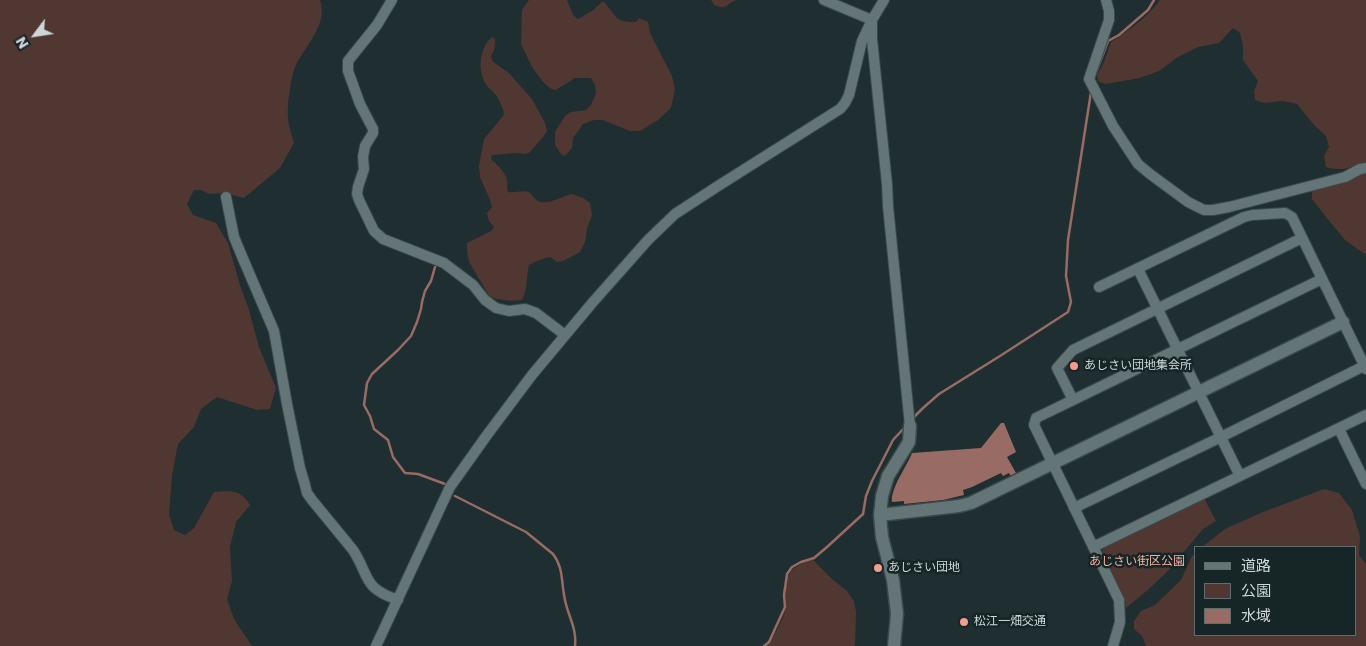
<!DOCTYPE html>
<html>
<head>
<meta charset="utf-8">
<style>
  body { margin:0 }
  #map { position:relative; width:1366px; height:646px; overflow:hidden; background:#1f2e30; font-family:Poppins,"Noto Sans JP",sans-serif }
  canvas { display:block }
  .legend { position:absolute; left:1194px; top:546px; width:162px; height:90px; box-sizing:border-box; background:#162526; border:1px solid #606c6d; margin:0; padding:6px 9px; list-style:none; font-size:15px; color:#ced7d8 }
  .legend li { display:flex; align-items:center; gap:10px; height:25px }
  .legend b { width:25px; border:1px solid #606c6d }
  .north { position:absolute; left:10px; top:10px; width:50px; height:50px; -webkit-text-stroke:4px #162526; paint-order:stroke; rotate:239deg; font-size:14px; font-weight:700; line-height:20px; text-align:center; color:#ced7d8 }
  .north::after { content:''; display:block; margin:auto; width:18px; height:22px; background:#ced7d8; clip-path:polygon(50% 0,100% 100%,50% 72%,0 100%) }
</style>
</head>
<body>
<div id="map">
<canvas width="1366" height="646"></canvas>
<ul class="legend">
<li><b style="height:6px;background:#647577"></b>道路</li>
<li><b style="height:14px;background:#513732"></b>公園</li>
<li><b style="height:14px;background:#986c64"></b>水域</li>
</ul>
<div class="north">N</div>
</div>
<script>
const g = document.querySelector('canvas').getContext('2d');
g.lineJoin = 'round';
function paint(path, color) { g.fillStyle = color; g.fill(path, 'evenodd'); }
function stroke(path, color, width, dash) { g.strokeStyle = color; g.lineWidth = width; g.lineCap = dash ? 'butt' : 'round'; g.setLineDash(dash || []); g.stroke(path); }
function write(font, color, halo, rows, align = 'center') {
  g.font = font + ' Poppins,"Noto Sans JP",sans-serif'; g.lineWidth = 5; g.setLineDash([]); g.textBaseline = 'middle'; g.strokeStyle = halo; g.fillStyle = color; for (const [text, x, y, turn = 0] of rows) {
    g.save(); g.translate(x, y); g.rotate((+turn || 0) * Math.PI / 180); g.textAlign = isNaN(turn) ? turn : align; if (halo) g.strokeText(text, 0, 0); g.fillText(text, 0, 0); g.restore();
  }
}
const green = new Path2D(`
  M0,0h320c9,24 -16,47 -25,67 -4,11 -8,37 -7,50 0,8 4,18 6,26l-14,25 -36,30 -19,-5 -16,1 -8,-4h-7l-7,14 6,11 23,8 12,20 12,42 9,25 10,37 17,41 -6,21 -13,1 -40,-13 -16,12 -7,18 -16,17 -6,32 -3,39 5,15 11,5 9,-7 20,-36c17,-1 26,-3 36,13l-14,17 -6,25 2,34 -5,18 7,20 18,27h-252z
  M529,0h38l6,15 5,4 14,-8 11,-10c7,6 11,18 20,20 4,1 9,1 13,1l3,-4 9,4 2,11 22,43 3,13 -4,19 -13,12 -18,11h-10l-27,-11h-9l-11,4 -10,14 -1,10 -7,8 -4,-2 -6,-9v-13l10,-16 6,-4 15,-2 5,-5 5,-12 -1,-8 -4,-7h-16l-19,12 -5,-1 -7,-6 -12,-16 -11,-23 1,-34z
  M711,0h25c-10,4 -9,11 -22,5z
  M1160,0h206v163c-17,4 -22,9 -40,4l-2,-11 5,-9 -3,-11 -12,-11 -17,-21 -14,-3 -19,2 -9,-3 -1,-9 4,-10 -15,-21v-14l-3,-13 -7,-5 -14,15 -21,4 -20,10 -19,14 -19,7 -35,6 -7,-3 -1,-6 7,-13 7,-20c16,-10 38,-26 49,-42z
  M492,37l3,2c0,6 0,11 -4,17l2,6 16,11 23,26 13,24 2,8 -4,6 -14,16 -5,1 -6,-1 -26,2 -1,4c6,6 14,12 16,21 1,5 -1,7 1,12 6,1 15,-2 21,0 4,3 6,9 12,10 9,2 22,-6 31,-8l11,4 7,5 2,12 -5,14 -2,13 -5,10 -17,9 -6,1 -7,-5 -11,3 -10,5c-3,12 -1,24 -7,35 -11,2 -21,0 -32,-3l-21,-35 -2,-10v-9l24,-12 3,-4 -5,-6 -2,-8 5,-6 -2,-7 -10,-23 -1,-11 5,-27 19,-23 1,-3c-2,-7 -4,-13 -9,-19 -2,-3 -6,-5 -8,-8 -10,-14 -8,-38 5,-49z
  M1366,170v85l-21,-15 -19,-23 -14,-18v-9z
  M1324,489l15,4 13,17 8,26 -1,19 7,9v82h-220l-4,-10 -8,-7v-8l7,-10 14,-6 26,-25 11,-24 3,-2v81h160v-88h-153l23,-18 38,-17z
  M1204,498l12,23 -13,8 -36,43 -18,17 -23,19 -2,-9 -22,-48 3,-5 23,-10z
  M813,560l19,19 15,12 7,10 2,11 -1,33 -1,1h-88c7,-7 18,-29 20,-38 1,-4 -1,-8 -1,-12 0,-22 7,-31 28,-36z`);
const water = new Path2D(`
  M1001,423h3l12,29 -9,5 9,16 -5,3 -2,-3 -6,3 -2,-3 -29,14 -9,3 1,5 -21,5 -39,4v-3l-12,1c-2,-13 15,-36 20,-49l69,-5z`);
const stream = new Path2D(`
  M1097,70l11,-29 11,-6 29,-25 6,-10
  M435,267l-4,14 -6,10 -3,11 -1,7 -4,13 -6,14 -13,14 -26,24 -5,9 -3,22 6,11 4,13 14,11 5,17 12,16 13,1 27,10
  M912,419l11,-11 16,-14 61,-38 68,-44 3,-10 -5,-26 2,-36 23,-148
  M455,496l71,36 27,22c11,14 8,29 12,46 3,16 12,28 10,46
  M764,646l5,-4 16,-35 -1,-12 3,-21 5,-7 9,-5 13,-4 13,-11 36,-33 3,-18 6,-15 21,-41 12,-13`);
const minor = new Path2D(`
  M392,0l-15,25 -29,36v10l12,33 13,25v4l-8,13 -2,11 1,12 -6,18 -1,7 2,6 15,31 9,8 61,24 29,22 12,15 11,8 13,3 16,-2 11,4 29,22
  M824,0l48,20
  M1106,0l3,11v9l-20,59 24,47 25,38 12,10 38,28 16,8h9l16,-3 116,-30 15,-8 6,-1
  M872,23v16l15,145 1,22 22,220
  M226,197l8,40 10,24 30,70 13,73 13,64 5,17 2,8 5,7 41,50c17,26 9,38 45,50
  M1138,269l102,207
  M1099,287l145,-70 8,-2 33,-2 7,4 74,152
  M1073,400l-16,-32 16,-18 229,-112
  M1339,429l27,55
  M1074,508l147,-71 145,-72
  M1093,547l273,-132
  M376,646l74,-159 37,-52 45,-60 61,-73 55,-62 27,-26 43,-28 122,-77 5,-6 4,-8 13,-54 10,-21 12,-20
  M1113,646l7,-24 -1,-22 -85,-175 2,-7 286,-139`);
const tertiary = new Path2D(`
  M880,515l79,-9 12,-3 372,-181
  M894,646l3,-32 -4,-34 -11,-43 -2,-22 2,-19 6,-20 21,-34 1,-16`);
const markers = [
  [1074,366,5,"#f59d8d"],
  [878,568,5,"#f59d8d"],
  [964,622,5,"#f59d8d"]
];
const poiNames = [
  ["あじさい団地集会所",1084,366],
  ["あじさい団地",888,568],
  ["松江一畑交通",974,622]
];
const parkNames = [
  ["あじさい街区公園",1137,562]
];
paint(green, '#513732');
paint(water, '#986c64');
stroke(stream, '#986c64', 2.5);
stroke(minor, '#3b494a', 12);
stroke(tertiary, '#3b494a', 15);
stroke(minor, '#647577', 10);
stroke(tertiary, '#647577', 12);
for (const [x, y, r, color] of markers) { const dot = new Path2D(); dot.arc(x, y, r, 0, 2 * Math.PI); g.fillStyle = color; g.fill(dot); stroke(dot, '#162526', 2); }
write('12px', '#ced7d8', '#162526', poiNames, 'left');
write('12px', '#f6ada0', '#162526', parkNames);
</script>
</body>
</html>
